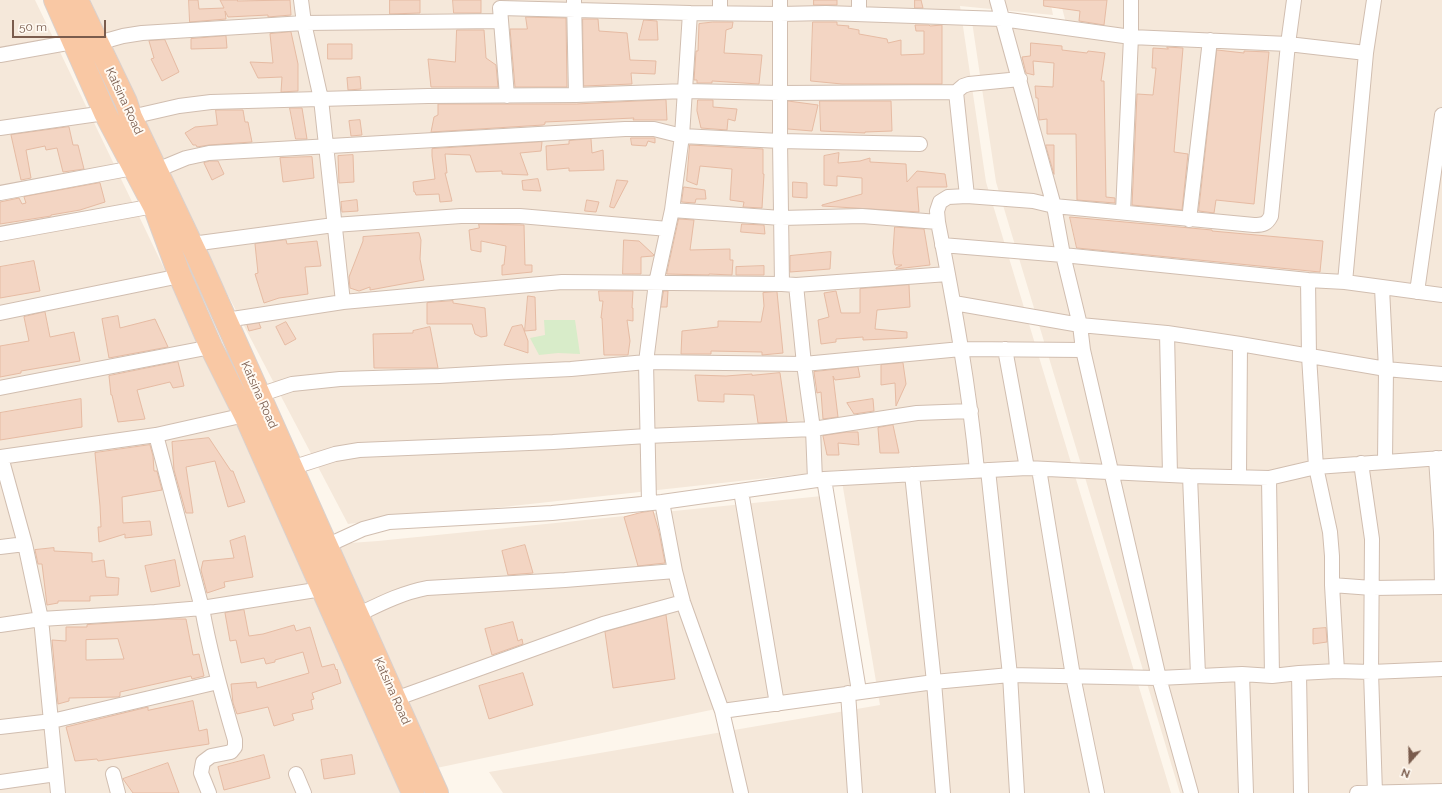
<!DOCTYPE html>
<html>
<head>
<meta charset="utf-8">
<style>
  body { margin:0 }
  #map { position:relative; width:1442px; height:793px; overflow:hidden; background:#fdf6ec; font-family:Raleway,sans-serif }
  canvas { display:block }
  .north { position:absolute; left:1390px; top:741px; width:40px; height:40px; -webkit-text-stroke:3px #fffaf3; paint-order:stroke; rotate:200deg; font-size:11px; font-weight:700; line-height:16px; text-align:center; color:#7a5c4d }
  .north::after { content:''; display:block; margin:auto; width:14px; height:18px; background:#7a5c4d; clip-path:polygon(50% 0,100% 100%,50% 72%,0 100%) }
  .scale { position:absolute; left:12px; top:20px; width:94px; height:18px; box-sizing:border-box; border:2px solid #7a5c4d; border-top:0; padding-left:5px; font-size:12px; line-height:14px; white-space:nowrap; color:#7a5c4d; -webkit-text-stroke:3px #fffaf3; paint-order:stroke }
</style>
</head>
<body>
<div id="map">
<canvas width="1442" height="793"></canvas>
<div class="north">N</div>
<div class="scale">50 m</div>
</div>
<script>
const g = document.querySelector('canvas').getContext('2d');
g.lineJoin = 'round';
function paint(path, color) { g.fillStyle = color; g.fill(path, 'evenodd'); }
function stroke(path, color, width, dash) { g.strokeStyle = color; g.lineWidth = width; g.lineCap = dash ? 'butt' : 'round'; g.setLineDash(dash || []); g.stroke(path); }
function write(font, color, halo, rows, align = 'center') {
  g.font = font + ' Raleway,sans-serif'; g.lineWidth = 4; g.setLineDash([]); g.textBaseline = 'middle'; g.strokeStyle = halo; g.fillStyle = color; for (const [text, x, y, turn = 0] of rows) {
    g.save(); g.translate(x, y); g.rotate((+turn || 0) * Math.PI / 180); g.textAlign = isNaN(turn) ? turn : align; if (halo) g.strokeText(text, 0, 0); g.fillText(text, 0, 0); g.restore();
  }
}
const residential = new Path2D(`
  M0,0h35l226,470 33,77 84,-6 444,-45 34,193 -112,14 -350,74 6,16h-400z
  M78,0h972l3,15 -93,-9 26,176 185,611h-668l-14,-21 391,-67 -40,-235 -492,54 -192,-366z
  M1060,0h382v793h-262l-184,-611 -25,-167 96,12z`);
const green = new Path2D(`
  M544,320h31l5,34 -22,-1 -19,2 -9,-17 15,-3z`);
const building = new Path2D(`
  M189,0h9l1,9 25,-1 -4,-8h18l-1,1 53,-1 1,15 -23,2v-2l-40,2 -3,-6 1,8 -36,3z
  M390,0h30v13l-30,1z
  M453,0h28v13h-27z
  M814,0h23v5h-23z
  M915,0h6l2,8h-8z
  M1044,0h63l-3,25 -25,-4 1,-10 -36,-5z
  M526,17l40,1 1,69h-52l-5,-58h17z
  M583,19h15l1,12 28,2 3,27 26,1 -1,13 -24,-1 1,11 -48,2z
  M644,20l13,1 1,19h-19z
  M713,22h20l-1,6 -6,2 -2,23 38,2 -3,29 -47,-3v2h-15v-3h-3l2,-29h2l1,-27z
  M813,22h24v3l12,1 -1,2 11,2v4l28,5 1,4 13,-3v15l23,-1v-23h-8l-1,-6h14l1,1 12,-1v59h-100l-31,-3z
  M457,30h27l2,28 10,7 2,22h-67l-3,-28 27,3z
  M291,32l7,32v27l-17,1 1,-15 -24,1 -8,-16 23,1 -3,-29z
  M226,36l1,12 -36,1v-10z
  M165,40l14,32 -17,9 -11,-22 3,-1 -5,-17z
  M1031,43l31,3v4l25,3 1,-2 17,2 -4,28h3l2,116 9,1v5l-38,-3 -1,-66h-29v-15l-8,1 -1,-22h-2l-1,-12 18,1 1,-24 -21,-2 1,14 -8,-2 -4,-16 8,-1z
  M328,44h24v15h-24z
  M1167,47l16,1 -9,104 14,2 -6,56 -50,-5 5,-111 16,1 3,-27h-4l1,-20 15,1z
  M1217,50l27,3v-2l25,1 -15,152 -38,-4 -2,13 -15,-2z
  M360,77l1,12 -13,1 -1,-12z
  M666,100l1,20h-34l1,-2 -89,4v2l-2,1 -112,7 3,-15 4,-2v-11h138z
  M698,100h15v7l24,2 -2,12 -7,-2 -1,11 -26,-2 -4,-17z
  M788,101l30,4 -6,26 -24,-2z
  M820,101h71l1,30 -27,1v1l-44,-2z
  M290,108h12l5,31h-11z
  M216,110h27l2,12h3l4,20 -43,3 -12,2 -1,-2h-3l-8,-12 10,-6 22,-2z
  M360,120l2,15 -11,1 -2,-15z
  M69,127l4,18h5l6,24 -21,3 -6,-24 -11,2 -1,-4 -19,4 5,28 -10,2 -10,-45z
  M631,138h24v5l-7,-2 -2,5 -14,-1z
  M591,139l1,14 11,-3 1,20 -35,1v-3l-22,2 -1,-24 23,-2v-3z
  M542,142l-1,9 -21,2 8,22 -26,-1v-3l-26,1 -6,-17 -25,-1 2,19h-2l7,28 -12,1 -1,-8 -23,1 -1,-3h-1l-1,-10 22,-3 -3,-23v-7z
  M690,145l73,4v25h1l-2,34 -19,-1 1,-5 -14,-2 2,-31 -32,-3 -3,19 -10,-4z
  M1046,145h8v29z
  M839,153l-1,10 22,-2 10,-3v4l36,2 1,18 10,-11 28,3 2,13h-30l2,25 -97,-6v-1l40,-11v-16l-25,-2v10l-13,-1v-29z
  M353,155l1,27 -15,1 -1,-27z
  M312,157l2,21 -31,4 -3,-24z
  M210,161h8l6,13 -12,6 -8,-17z
  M538,179l3,12 -18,-1 -1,-9z
  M617,180l11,1 -14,27 -4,-1z
  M793,182l14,1v15l-14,-1z
  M100,183l5,19 -25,8 -29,5v1l-51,8v-22l19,-4 3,6 4,-1 -2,-6z
  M684,187l21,3 1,9h-10l-1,4 -13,-1z
  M357,200l1,11 -16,1 -1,-10z
  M587,200l12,2 -3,10 -11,-1z
  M1070,217l142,13v1l111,10 -3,31 -243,-24z
  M679,219l15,1 -4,30 40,-1v11h3l-1,15 -23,-1v1l-42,-1z
  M479,224l45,1 1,40h7v7l-30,3v-10h2l2,-19 -25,-5v11l-10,-2 -2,-20 10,-2z
  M742,224l22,1 1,9 -24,-2z
  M895,227l29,2 6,36 -34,4v-1l6,-3h-7l-2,-12z
  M419,233l2,7 -1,19 4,21 -54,10v-3l-11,4 -9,-3 -1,-11 14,-36v-4z
  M286,240l1,4 30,-3 4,25 -16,1 3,27 -29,4 -15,5 -9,-29 3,-1 -3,-29z
  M624,240l15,1 15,14 -1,1 -12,1v17h-18z
  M831,252l-1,17 -40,3v-16z
  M34,261l6,30 -40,7v-31z
  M764,266v9h-28v-8z
  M909,285l1,22 -33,3 -2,19 32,3v6l-44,2v-3l-27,2v3l-15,2 -3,-24 11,-3 -5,-24 12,-2 5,22h19v-24z
  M599,291h34l-1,17h1v13l-6,-1 3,21 -2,14h-24l-2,-37h-1l2,-17h-3z
  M664,291h4l-1,16h-6z
  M777,292l6,61 -21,2v-3l-51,-1v3h-30l1,-23 36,-4v-6l43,1 3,-16 -1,-13z
  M528,296l7,1 1,33 -11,1z
  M453,301v2l32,5 2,28 -6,1 -6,-3 -3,-10h-45v-21z
  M45,312l5,25 24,-5 6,29 -59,10v2l-21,4v-31l29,-5 -5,-24z
  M118,316l2,12 35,-9 13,28 -59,11 -7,-39z
  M286,322l10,17 -11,6 -9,-18z
  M259,323l2,5 -12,3 -2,-6z
  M522,325l6,16v12l-24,-8 8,-18z
  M430,327l8,41h-64l-1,-34 40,-1v-2z
  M178,362l6,24 -11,2 -3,-6 -33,8 8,29 -27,3 -6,-27h-1l-2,-19z
  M903,363l3,21 -10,22 -1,-23 -14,2v-20z
  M858,367l2,10 -25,3 -2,-4 5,41 -15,2 -2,-27 -4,1 -3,-21z
  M780,373l7,49 -29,1 -4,-28 -30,-1v8l-26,-1 -3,-26 31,1 26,-2v1z
  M81,399l1,28 -82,13v-27z
  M873,399l1,12 -20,3 -7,-11z
  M893,425l6,28h-19l-2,-25z
  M847,432h11l1,13 -21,-2 1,12h-12l-4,-19z
  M209,438l22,33h2l12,31 -17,5 -13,-46 -29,6 7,46h-7l-12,-43 -2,-28z
  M150,445l3,11 1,15h3l5,19 -40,7 1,26 27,-2 2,14 -27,3v-4l-26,8 -1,-15h3l-1,-21 -5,-53z
  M653,511l6,21 6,31 -27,3 -14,-49 15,-4z
  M245,536l8,41 -29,5 1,5 -18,6 -6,-23 2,-9 31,-3 -4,-17z
  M525,545l8,28 -25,2 -6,-24z
  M54,548v3l38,2v9l12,-2 2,17 13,1 -1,17 -28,1v5h-32v2l-11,2 -5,-41h-4l-3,-14z
  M175,560l5,26 -29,6 -6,-26z
  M244,610l5,26 14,-2 31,-9 2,6 14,-4 12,40 12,-3 2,6 1,-1 4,14 -29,10 2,6 -3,1 2,9 -21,5 2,6 -20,6 -6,-19 -31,7 -4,-11 -2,-19 25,-2 1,6 52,-15 -6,-21 -28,8v2l-9,2 -2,-6 -23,5 -5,-23 -6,1 -5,-28z
  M666,615l9,64 -62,9 -8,-56z
  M168,619h18l7,36 6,-1 5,22 -12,3 -1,-3 -71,16v4l-2,1 -49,1v3l-11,3 -6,-64 14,1v-14h21v-2zM118,639l6,20 -38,1v-20z
  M513,622l5,19 4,-2 1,5 -31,11 -7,-26z
  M1326,628l1,14 -14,2v-15z
  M523,673l10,32 -44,14 -10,-33z
  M193,701l6,30 8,-2 2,15 -111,17 -1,-2 -22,2 -9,-34 82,-20v3z
  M264,755l6,23 -46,12 -6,-23z
  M352,755l3,19 -31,5 -3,-19z
  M168,763l11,30h-46l-10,-14z`);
const minor = new Path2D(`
  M301,0l3,23 17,76 22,203
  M574,0l2,95
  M780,0v141l2,143
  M859,0v14
  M997,0l57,206 9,49 17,70 3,25 76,328 32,115
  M720,13v-13
  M98,43l25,-7 19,-3 162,-10 197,-2
  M0,55l73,-13
  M956,92l11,104
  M507,96l-7,-88 190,5 90,1 46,-1 176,6 129,18 157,7 78,9
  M131,117l48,-11 32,-4 217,-6 148,-1 110,-4 94,2 176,-1 7,-6 6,-2 51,-5
  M0,128l105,-15
  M157,170l29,-12 23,-5 416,-24h29l28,7 98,5 140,3
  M0,193l133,-25
  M672,210l109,8 81,-2 76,6c16,82 31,164 39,248
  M1123,212l8,-175v-37
  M1189,220l21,-180
  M938,222l-1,-11 3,-9 8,-5 19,-1 66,5 21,5 200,19c9,0 13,-1 17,-9l17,-172 6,-44
  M0,234l154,-28
  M192,244l142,-19 127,-9h59l148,13
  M942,245l121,10 245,25 37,2 97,13
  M1308,280l1,76 7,111 14,65 2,24v29l5,86
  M1345,282l21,-229 8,-53
  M796,285l8,79 9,65 2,51
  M1382,288l4,81 -1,92
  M1417,292l25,-177
  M954,303l126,22 87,8 73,11 146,25 56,5
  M0,313l180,-37
  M226,320l117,-18 219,-20 220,2 14,1 152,-11
  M1167,333l3,142
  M1005,349l22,119
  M0,388l211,-41
  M259,395l33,-11 48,-5 99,-3 69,-4 63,-3 75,-7 158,2 157,-15 122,1
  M156,435l46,173c8,45 20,88 33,132v7l-4,5 -20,4 -8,6 -2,11 8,20
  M0,457l156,-22 89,-20
  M1,457l24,87 16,75 17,174
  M1436,458l5,74 1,54
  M1361,463l11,76 -1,133 4,121
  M291,468l44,-14 24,-4 194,-8 94,-6 166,-7 104,-16 54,-2
  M1039,469l34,207 24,117
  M988,470l22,205 7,118
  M912,474l22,208 9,111
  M1190,476l8,199
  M1239,477l1,-133
  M1269,478l3,198
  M824,479l35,212
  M741,491l36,213
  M662,502l13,69 8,31 39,109 19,82
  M649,503l-3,-141 10,-79 16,-73 10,-74 8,-123
  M326,546l37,-17 26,-7 163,-9 110,-11 162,-23 203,-11 163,8 79,2 47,-11 126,-9
  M0,547l25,-3
  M1332,585l40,3 70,-1
  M357,615c23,-11 44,-22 70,-27l138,-8 110,-9
  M0,625l41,-6 114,-7 47,-4 120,-19
  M1299,673l2,120
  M1242,674l4,119
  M848,693l7,100
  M395,699l208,-75 80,-22
  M722,711l212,-29 76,-7 149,3 83,-4 30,2 27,-3 38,-2 34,1 71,-3
  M0,727l52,-6 166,-39
  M113,774l5,19
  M296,774l8,19
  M0,782l56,-8
  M1357,793l85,-2`);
const trunk = new Path2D(`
  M55,0l50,113 49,93 26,70 31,71 34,68 168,378
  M77,0l49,102 5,15 68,143 238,533`);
const streetNames = [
  ["Katsina Road",124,101,65],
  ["Katsina Road",259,395,66],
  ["Katsina Road",392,691,66]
];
paint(residential, '#f5e8da');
paint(green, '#d8ecc9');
paint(building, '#f3d5c3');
stroke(building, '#e6bba3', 1);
stroke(minor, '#d1beb0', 16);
stroke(trunk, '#dad1cd', 24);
stroke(minor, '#fff', 14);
stroke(trunk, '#f9c8a4', 22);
write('12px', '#7a5c4d', '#fffaf3', streetNames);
</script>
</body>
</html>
